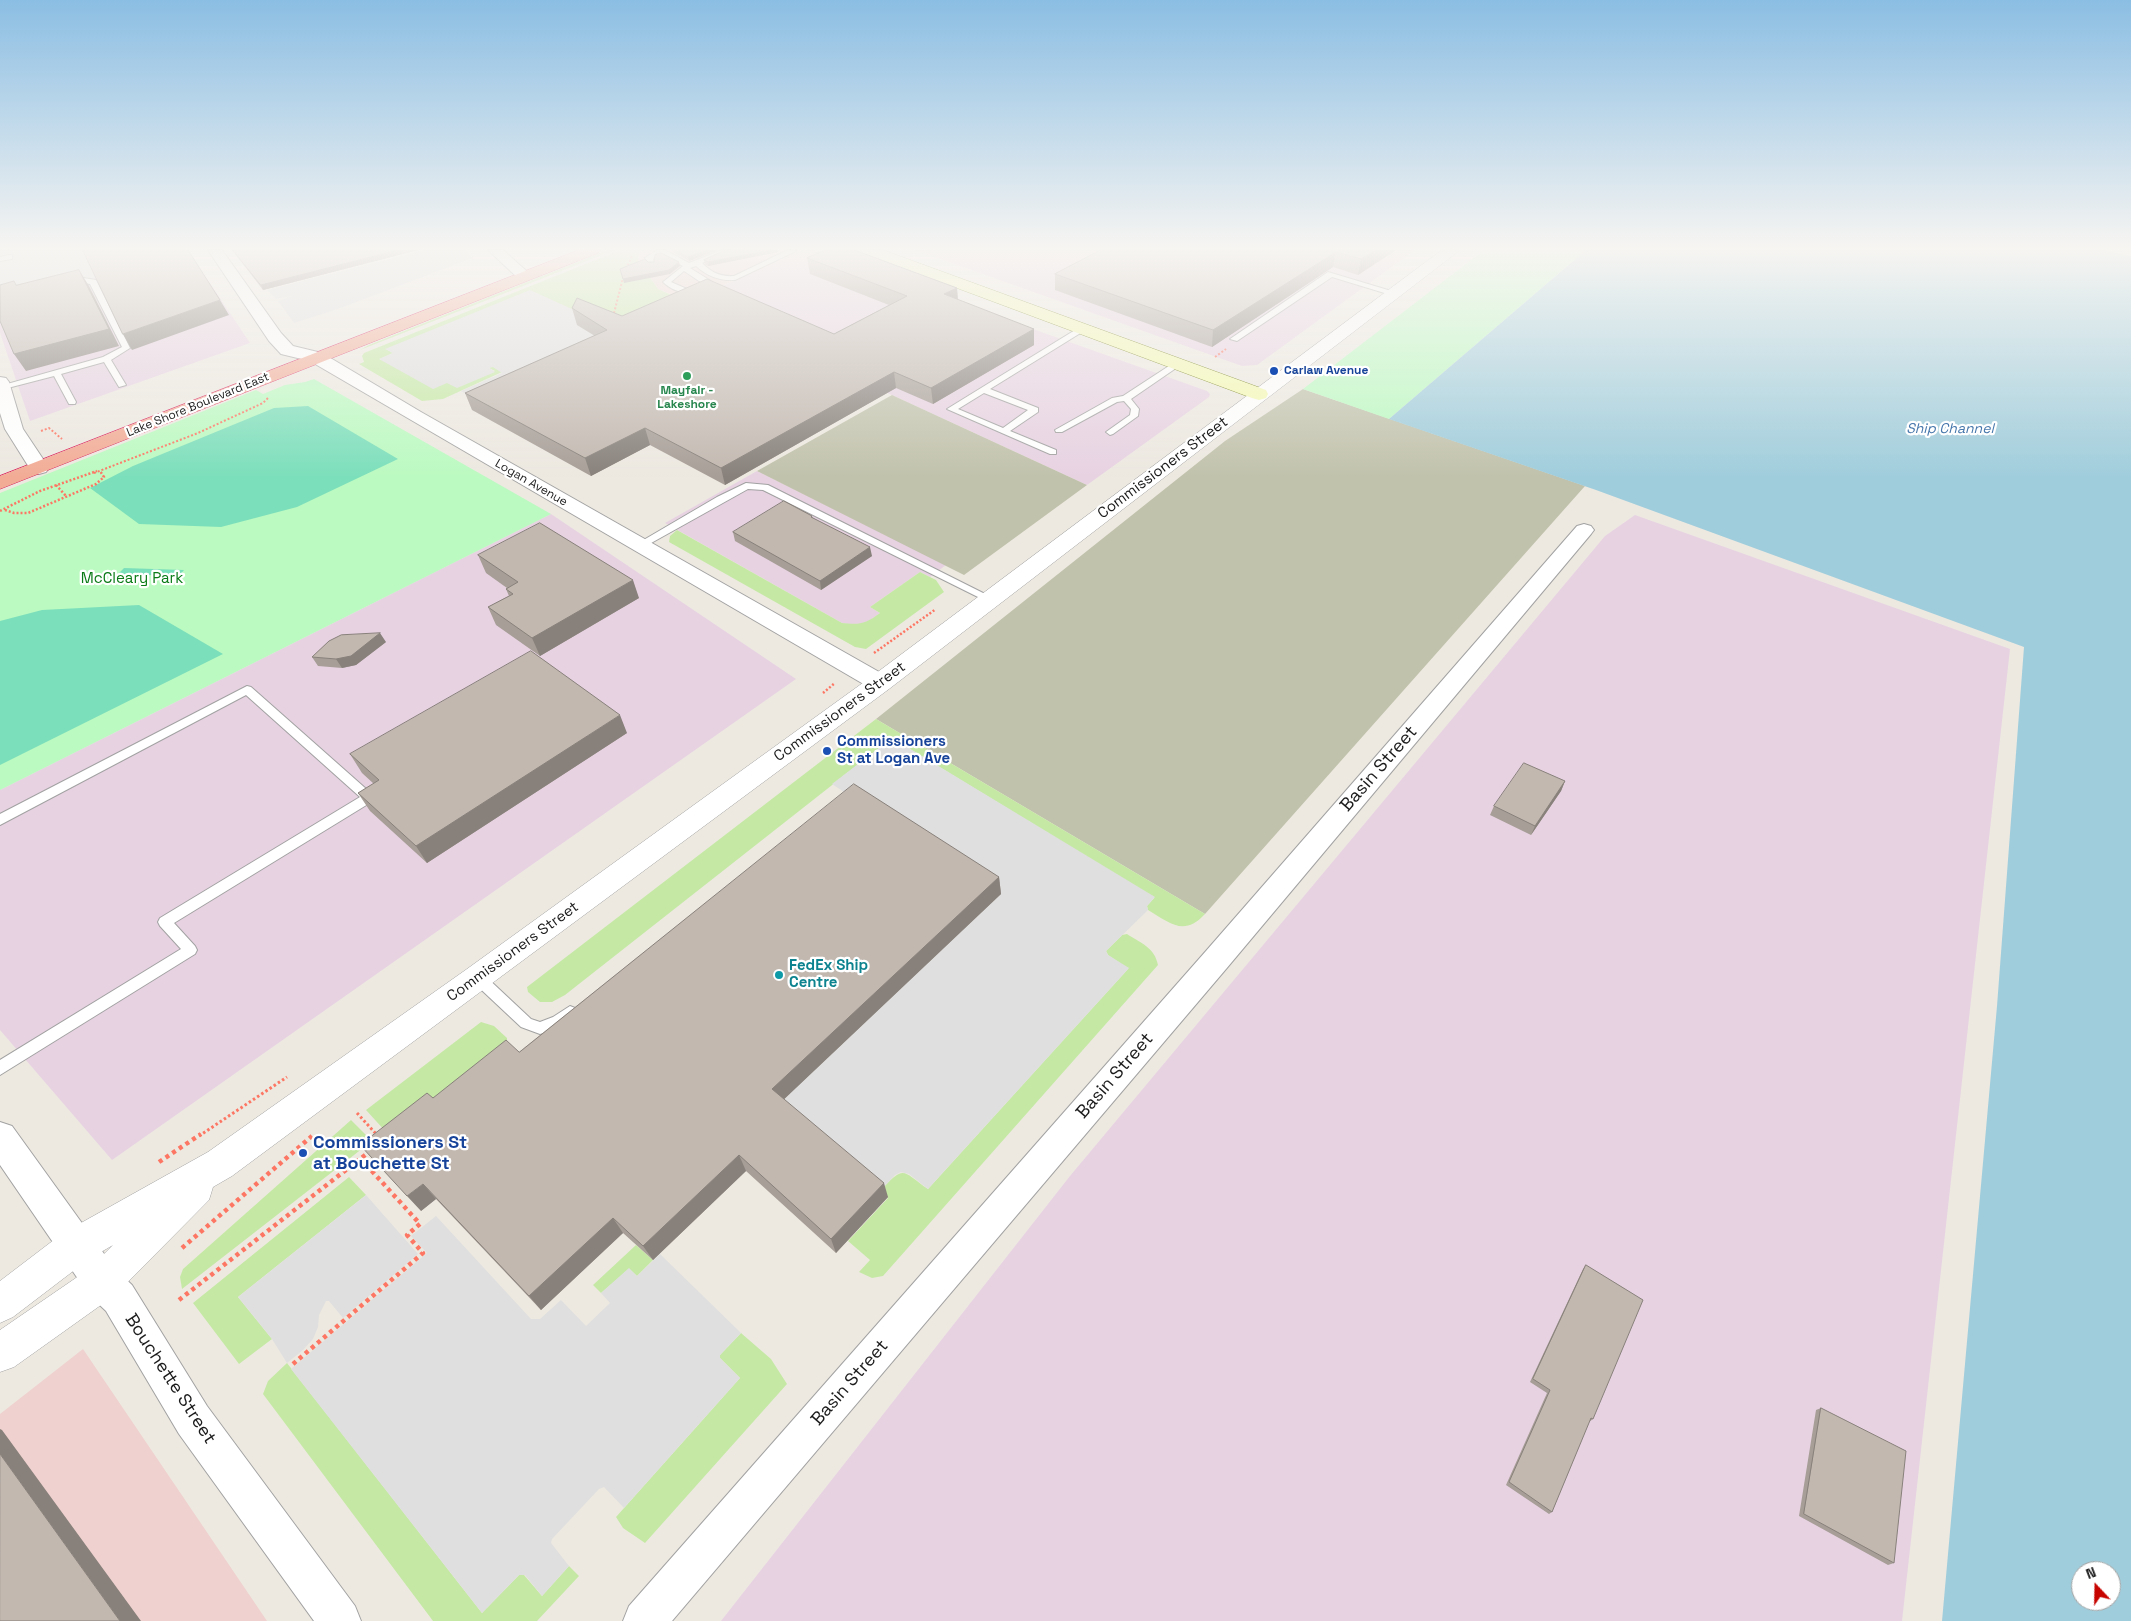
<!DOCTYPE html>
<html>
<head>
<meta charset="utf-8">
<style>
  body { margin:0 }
  #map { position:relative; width:2131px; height:1621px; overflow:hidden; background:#ede9e1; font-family:"Space Grotesk",sans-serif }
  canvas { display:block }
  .north { position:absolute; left:2071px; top:1561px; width:50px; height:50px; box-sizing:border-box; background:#fff; border:1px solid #a4a4a4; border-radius:50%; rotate:339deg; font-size:14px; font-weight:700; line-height:20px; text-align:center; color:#1b1b1b }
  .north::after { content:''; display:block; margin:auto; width:18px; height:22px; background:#c70400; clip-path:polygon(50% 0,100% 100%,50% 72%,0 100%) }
</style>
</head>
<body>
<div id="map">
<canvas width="2131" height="1621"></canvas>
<div class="north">N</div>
</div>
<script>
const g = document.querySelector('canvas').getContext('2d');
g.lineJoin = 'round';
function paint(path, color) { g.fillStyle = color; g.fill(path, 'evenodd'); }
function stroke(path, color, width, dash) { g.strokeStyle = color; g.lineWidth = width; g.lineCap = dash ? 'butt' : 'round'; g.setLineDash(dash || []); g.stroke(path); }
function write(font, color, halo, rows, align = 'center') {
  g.font = font + ' "Space Grotesk",sans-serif'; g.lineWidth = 4.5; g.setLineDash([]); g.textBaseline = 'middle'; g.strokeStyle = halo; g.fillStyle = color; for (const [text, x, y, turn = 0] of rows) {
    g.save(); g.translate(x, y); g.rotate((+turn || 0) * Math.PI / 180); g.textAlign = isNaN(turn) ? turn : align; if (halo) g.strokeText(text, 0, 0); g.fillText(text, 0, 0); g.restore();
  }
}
const commercial = new Path2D(`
  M640,250h164l-116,51 -30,-12 -20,-30z
  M83,1349l184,272h-267v-207z`);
const industrial = new Path2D(`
  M0,250h188l62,93 -220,78 -30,-88z
  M804,250h7l396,141 3,3 -1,3 -122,88 -399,-184z
  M915,250h500l-158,115 -15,1z
  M757,471l189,94 -16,12 -10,-5 -50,35 10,6 -14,10 -11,2 -13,-2 -177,-100z
  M551,514l245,165 -684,481 -112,-130v-240z
  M1635,515l375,134 -108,972h-1181l349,-445 535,-640z`);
const construction = new Path2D(`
  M1303,389l282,97 -380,428 -329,-195 349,-278z
  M892,395l195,90 -123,90 -207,-104z`);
const grass = new Path2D(`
  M607,250h8l-255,100 9,-5z
  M620,250h20l-2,10 20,29 16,7 -69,28 -219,25 7,4 -13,6 67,24 48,-12 -6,-3 3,-2 10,6 -59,27 -21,2 -63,-37 5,-2 -2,-6 2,-3z
  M677,530l165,93c18,2 23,1 38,-10l-10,-6 50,-35 16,8 8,12 -78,57 -11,-2 -186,-105 1,-6z
  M876,719l329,195c-21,23 -35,9 -57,-4l-1,-4 7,-8 -262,-160 -327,257 -13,7h-12l-12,-10 -1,-5z
  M1127,934c14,9 28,14 31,31l-275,311 -11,2 -13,-6 11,-12 -22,-19 40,-43 -7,-8c24,-26 21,-19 47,-1l200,-220 -20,-14 -2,-4 16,-16z
  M481,1022l13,4 13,12v3l-111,102 -30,-33z
  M351,1120l21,21 -190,148 -2,-12 3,-8z
  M349,1177l17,18 -128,102 34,42 -33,25 -46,-61z
  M636,1245l17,15 -16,16 -8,-7 -28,24 -8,-8z
  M741,1333l30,26 16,25 -142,159 -22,-15 -7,-11 124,-139 -20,-20v-3z
  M287,1363l195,250 37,-38h5l18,21 27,-30 10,10 -42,45h-104l-170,-227 5,-13z`);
const park = new Path2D(`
  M1484,250h102l-197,169 -86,-30z
  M314,379l237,135 -551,276v-297l256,-103 7,4 22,-9 20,-3z`);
const pitch = new Path2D(`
  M308,406l90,53 -101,48 -76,20 -82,-3 -49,-36 43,-22 141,-58z
  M124,568l60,2 -5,6 -61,-2z
  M139,605l84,49 -223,111v-144l42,-11z`);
const parking = new Path2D(`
  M7,250h78l13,27 -95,23 -3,-8v-41z
  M425,250h40l8,8 -135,51 -44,14 -16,-22 14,-5 -16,3 -9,-9z
  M530,290l75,34 59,-25 -184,104 -19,-12 41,-18 -9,-6 -4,1 6,4 -38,16 -10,-5 -14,6 -54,-30 14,-6 -8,-4z
  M892,738l263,159 -8,9 1,4 -42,41 2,4 21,13 -201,221 -19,-15 -8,-2 -6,3 -14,15 -103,-85 222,-210 -168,-111z
  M366,1195l52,59 -75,64 -14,-17h-3l-7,14 -1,12 -5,12 -10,11 -16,13 -15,-24 -34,-42z
  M436,1216l95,103h9l21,-19 25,26 24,-23 -9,-10 28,-25 8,8 23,-22 81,79 -21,22v3l20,20 -116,130 -20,-21 -5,2 -47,50 -1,4 18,23 -27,30 -17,-21h-6l-37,38 -191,-244 136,-116 -16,-17z`);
const water = new Path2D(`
  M1586,250h516l29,6v1365h-189l55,-615 27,-359 -428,-157 -207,-71zM2081,1571h30v30h-30z`);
const pathFar3 = new Path2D(`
  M626,269l6,-13
  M613,317l11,-43
  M1215,357l11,-8
  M41,431l8,-3 13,11
  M94,473l104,-40 65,-30 5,-5`);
const pathFar2 = new Path2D(`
  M56,485l10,11
  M5,510l9,3h14l68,-29 8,-7 -4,-6
  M0,511l40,-20 57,-20
  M874,653l62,-44
  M823,693l12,-10`);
const pathFar1 = new Path2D(`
  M357,1113l20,22
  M199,1136l88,-59`);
const path = new Path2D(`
  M159,1162l42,-28
  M182,1248l130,-112
  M179,1300l190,-148
  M293,1364l130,-111 -16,-18 13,-11 -59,-65`);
const service = new Path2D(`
  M657,250h8l24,13 33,-13h8l-28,13c9,9 18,14 32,13l54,-26 8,1 -61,29c-16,1 -28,-4 -39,-14l-6,2 21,13 3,5c-15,11 -38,9 -51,-4l20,-16 -23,-12 -7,5 2,5h-6l-4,-6zM684,271l21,14h1l-19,4 -16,-7z
  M9,255h3v4l-12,2v-4z
  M1328,272l70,21 -7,2 -59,-18 -95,64 -7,-2z
  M77,277l19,3 34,68 -19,12 15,25 -7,2 -15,-25 -43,12 15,28 -1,2h-6l-15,-28 -54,14v-4l103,-29 19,-10 -32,-63c-7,-2 -19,0 -24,-4z
  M1080,327l7,2 -97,60 48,19v4l-28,19 46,19v4h-6l-103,-45zM984,393l44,17 -25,18 -45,-19z
  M1175,362l7,2 -51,35 8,10 -1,7 -25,18 -3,1 -4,-3 24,-17 1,-6 -7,-8 -7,1 -55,30h-6l-1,-2 57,-32 11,-2z
  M746,483l22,2 227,114 -5,3 -4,-1 -223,-111 -15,-1 -104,58h-8l-1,-2 82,-48z
  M247,686l4,1 122,108 2,3 -2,3 -199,122 21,23 2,4 -2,4 -195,121v-15l181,-111 -21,-23 -2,-4 2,-4 200,-121 -114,-102 -246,130v-11z
  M478,972l5,2 48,45 9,3 13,-5 17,-11 5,2 2,4c-6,13 -24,18 -37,22l-19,-7 -48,-45 -2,-4 2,-4z`);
const minor = new Path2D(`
  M208,250h14l59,83 12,13 29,7 99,59 467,265 4,6 -4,6 -8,2 -8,-2 -562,-328 -29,-7 -12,-13z
  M488,250h15l29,26 -3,3h-10z
  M0,377l6,1 3,4 14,47 26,39 -3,4 -7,2 -7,-2 -27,-43 -5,-16z
  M1584,524l7,2 3,4 -3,4 -365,435 -554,652h-49l6,-15 577,-655 371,-425z
  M0,1122l12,4 103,143 17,16 75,121 148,200 6,15h-47l-135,-187 -73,-123 -17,-16 -89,-130z`);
const tertiary = new Path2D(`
  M1442,250h18l-571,439 -657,487 -19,11 -4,13 -94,95 -101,72 -14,5v-42l89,-61 24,-24 -24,14 -76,58 -13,6v-42l63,-48 145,-81 259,-183 404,-292z`);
const secondary = new Path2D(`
  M861,250h22l383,140 2,4 -2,4 -7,2 -7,-2 -389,-145z`);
const trunk = new Path2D(`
  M579,250h21l-2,3 -598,236v-13z`);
const wall = new Path2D(`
  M232,250h186l-155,40z
  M672,250h46l-29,11 -16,-9z
  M726,250h52v2l-70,14 -3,-2 -1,-4z
  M1101,250h295l-38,25 -25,-8 -121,80 -157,-57v-16z
  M807,258l150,30 1,12 76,45 -101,59 -37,-16 -171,97 -75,-40 -59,31 -119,-66 -7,-17 130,-57 -18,-11 -5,-17 50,8 212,18 55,-29 -79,-31z
  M812,516l1,2 59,38 -51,34 -86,-49 -2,-9z
  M478,555l161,43 -99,58 -44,-31 -8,-18 21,-11 -3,-7 1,-1 -21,-15z
  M386,642l-30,23 -14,3 -24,-2 -6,-9z
  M627,733l-200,130 -57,-52 -12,-18 16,-9 -12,-11 -12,-19z
  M1565,781l-4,10 -30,44 -41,-20 4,-9z
  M999,877l2,17 -217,205 104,98 -52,56 -90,-82 -93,89 -30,-27 -82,77 -105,-111 -15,12 12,-113 86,-46z
  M1586,1265l7,154 -4,3 -37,90 -3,2 -43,-29 41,-92 -17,-11 53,-113z
  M1821,1408l73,155 -6,2 -89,-49 17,-106z`);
const shadedWall = new Path2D(`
  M398,250h20l-155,40 -2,-5z
  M707,250h11l-29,11 -1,-4z
  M771,250h7v2l-70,14v-4z
  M1376,250h20l-38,25 3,-16z
  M1336,252l-3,15 -121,80 1,-17z
  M679,262l1,4 -10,8 -46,9 -1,-4z
  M79,270l10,16 30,60 -93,25 -12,-17z
  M957,288l1,16 -14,-10z
  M220,300l9,15 -97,35 -9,-16z
  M1034,329v16l-101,59 -2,-16z
  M894,372l2,16 -171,97 -4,-17z
  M645,428l5,17 -59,31 -6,-18z
  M870,547l2,9 -51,34 -1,-9z
  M633,580l6,18 -99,58 -8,-18z
  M380,633l6,9 -30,23 -14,3 -6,-9z
  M620,715l7,18 -200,130 -11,-17z
  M1565,781l-4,10 -30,44 4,-9z
  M999,877l2,17 -223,211 -6,-16z
  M739,1155l7,16 -93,89 -10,-14z
  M884,1183l4,14 -52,56 -5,-14z
  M423,1184l13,15 -15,12 -14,-15z
  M613,1218l10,15 -82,77 -12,-14z
  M0,1429l2,1 139,191h-21l-120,-167z`);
const building = new Path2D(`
  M83,250h105l32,50 -97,34z
  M233,250h165l-137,35z
  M675,250h32l-19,7z
  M726,250h45l-63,12 -4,-2z
  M826,250h28l103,38 -13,6 90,35 -103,59 -37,-16 -173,96 -76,-40 -60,30 -120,-65 142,-63 -35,-22 5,-10 45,18 85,-37 127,55 73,-38 -100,-38z
  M1101,250h275l-15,9 -25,-7 -123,78 -158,-56z
  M661,253l18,9 -10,8 -46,9 -3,-10 25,-10 3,3h6l1,-7z
  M79,270l30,59 -95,25 -14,-33v-36l14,-4 2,4z
  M784,501l28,15 -1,1 59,30 -50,34 -87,-49z
  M540,523l93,57 -101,58 -44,-31 25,-13 -7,-5 12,-7 -40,-27z
  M380,633l-29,23 -15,3 -24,-2 17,-16 12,-6z
  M531,651l89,64 -204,131 -58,-53 21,-13 -29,-26z
  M1524,763l41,18 -30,45 -41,-20z
  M854,784l145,93 -227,212 112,94 -53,56 -92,-84 -96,91 -30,-28 -84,78 -106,-112 -16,12 -47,-51 67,-52 6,5 73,-58 13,12z
  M1586,1265l57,35 -50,119 -2,-1 -39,94 -43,-30 41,-92 -17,-11z
  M1821,1408l85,43 -12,112 -90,-49z
  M0,1454l120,167h-120z`);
const markers = [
  [1274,371,5,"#1a4fb4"],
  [687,376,5,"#2e9e5b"],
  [827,751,5,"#1a4fb4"],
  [779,975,5,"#0f9aa8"],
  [303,1153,5,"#1a4fb4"]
];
const farTransitnames = [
  ["Carlaw Avenue",1284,371]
];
const farLeisurenames = [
  ["Mayfair -",687,391],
  ["Lakeshore",687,405]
];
const farStreetnames = [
  ["Lake Shore Boulevard East",198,405,-22],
  ["Logan Avenue",531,483,30]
];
const farWaternames = [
  ["Ship Channel",1950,429]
];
const streetNames = [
  ["Commissioners Street",1163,468,-37],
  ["Commissioners Street",840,712,-36],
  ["Commissioners Street",513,952,-36]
];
const parkNames = [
  ["McCleary Park",132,579]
];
const transitNames = [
  ["Commissioners",837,742],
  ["St at Logan Ave",837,759]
];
const cultureNames = [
  ["FedEx Ship",789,966],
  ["Centre",789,983]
];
const nearStreetnames = [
  ["Basin Street",1379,769,-49],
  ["Basin Street",1115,1076,-49],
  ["Bouchette Street",170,1379,57],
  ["Basin Street",850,1383,-49]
];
const nearTransitnames = [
  ["Commissioners St",313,1143],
  ["at Bouchette St",313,1164]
];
paint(commercial, '#efd1cf');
paint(industrial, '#e7d2e2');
paint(construction, '#c1c2ac');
paint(grass, '#c5e9a5');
paint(park, '#bbfac1');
paint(pitch, '#7cdfbb');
paint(parking, '#dfdfdf');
paint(water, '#a0cddc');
stroke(service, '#a2a2a2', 2);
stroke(minor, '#a2a2a2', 2);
stroke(tertiary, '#a2a2a2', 1);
stroke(secondary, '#647203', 1);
stroke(trunk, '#d8205c', 1);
stroke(pathFar3, '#fc7663', 2, [2, 2]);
stroke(pathFar2, '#fc7663', 2.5, [2, 2]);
stroke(pathFar1, '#fc7663', 3, [2.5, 2.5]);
stroke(path, '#fc7663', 4.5, [4, 4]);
paint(service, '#fff');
paint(minor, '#fff');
paint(tertiary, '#fff');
paint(secondary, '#f5fab2');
paint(trunk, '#f2ac96');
paint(wall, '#a79e97');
paint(shadedWall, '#88817b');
paint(building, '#c2b8b0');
stroke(building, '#88817b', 1);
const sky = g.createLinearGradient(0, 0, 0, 477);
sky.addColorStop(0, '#8bbee3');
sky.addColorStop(0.52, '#f7f5f2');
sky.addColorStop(1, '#f7f5f200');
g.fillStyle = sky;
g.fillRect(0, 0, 2131, 477);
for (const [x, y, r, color] of markers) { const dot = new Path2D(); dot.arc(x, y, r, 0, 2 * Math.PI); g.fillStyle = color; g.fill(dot); stroke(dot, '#fff', 2); }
write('bold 12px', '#164399', '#fff', farTransitnames, 'left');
write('bold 12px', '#27864d', '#fff', farLeisurenames);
write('12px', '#1b1b1b', '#fff', farStreetnames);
write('italic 14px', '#4777ac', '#fff', farWaternames);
write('15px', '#1b1b1b', '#fff', streetNames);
write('15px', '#097a15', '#fff', parkNames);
write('bold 15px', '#164399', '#fff', transitNames, 'left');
write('bold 15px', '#0d838f', '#fff', cultureNames, 'left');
write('18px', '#1b1b1b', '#fff', nearStreetnames);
write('bold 18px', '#164399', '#fff', nearTransitnames, 'left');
</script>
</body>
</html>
